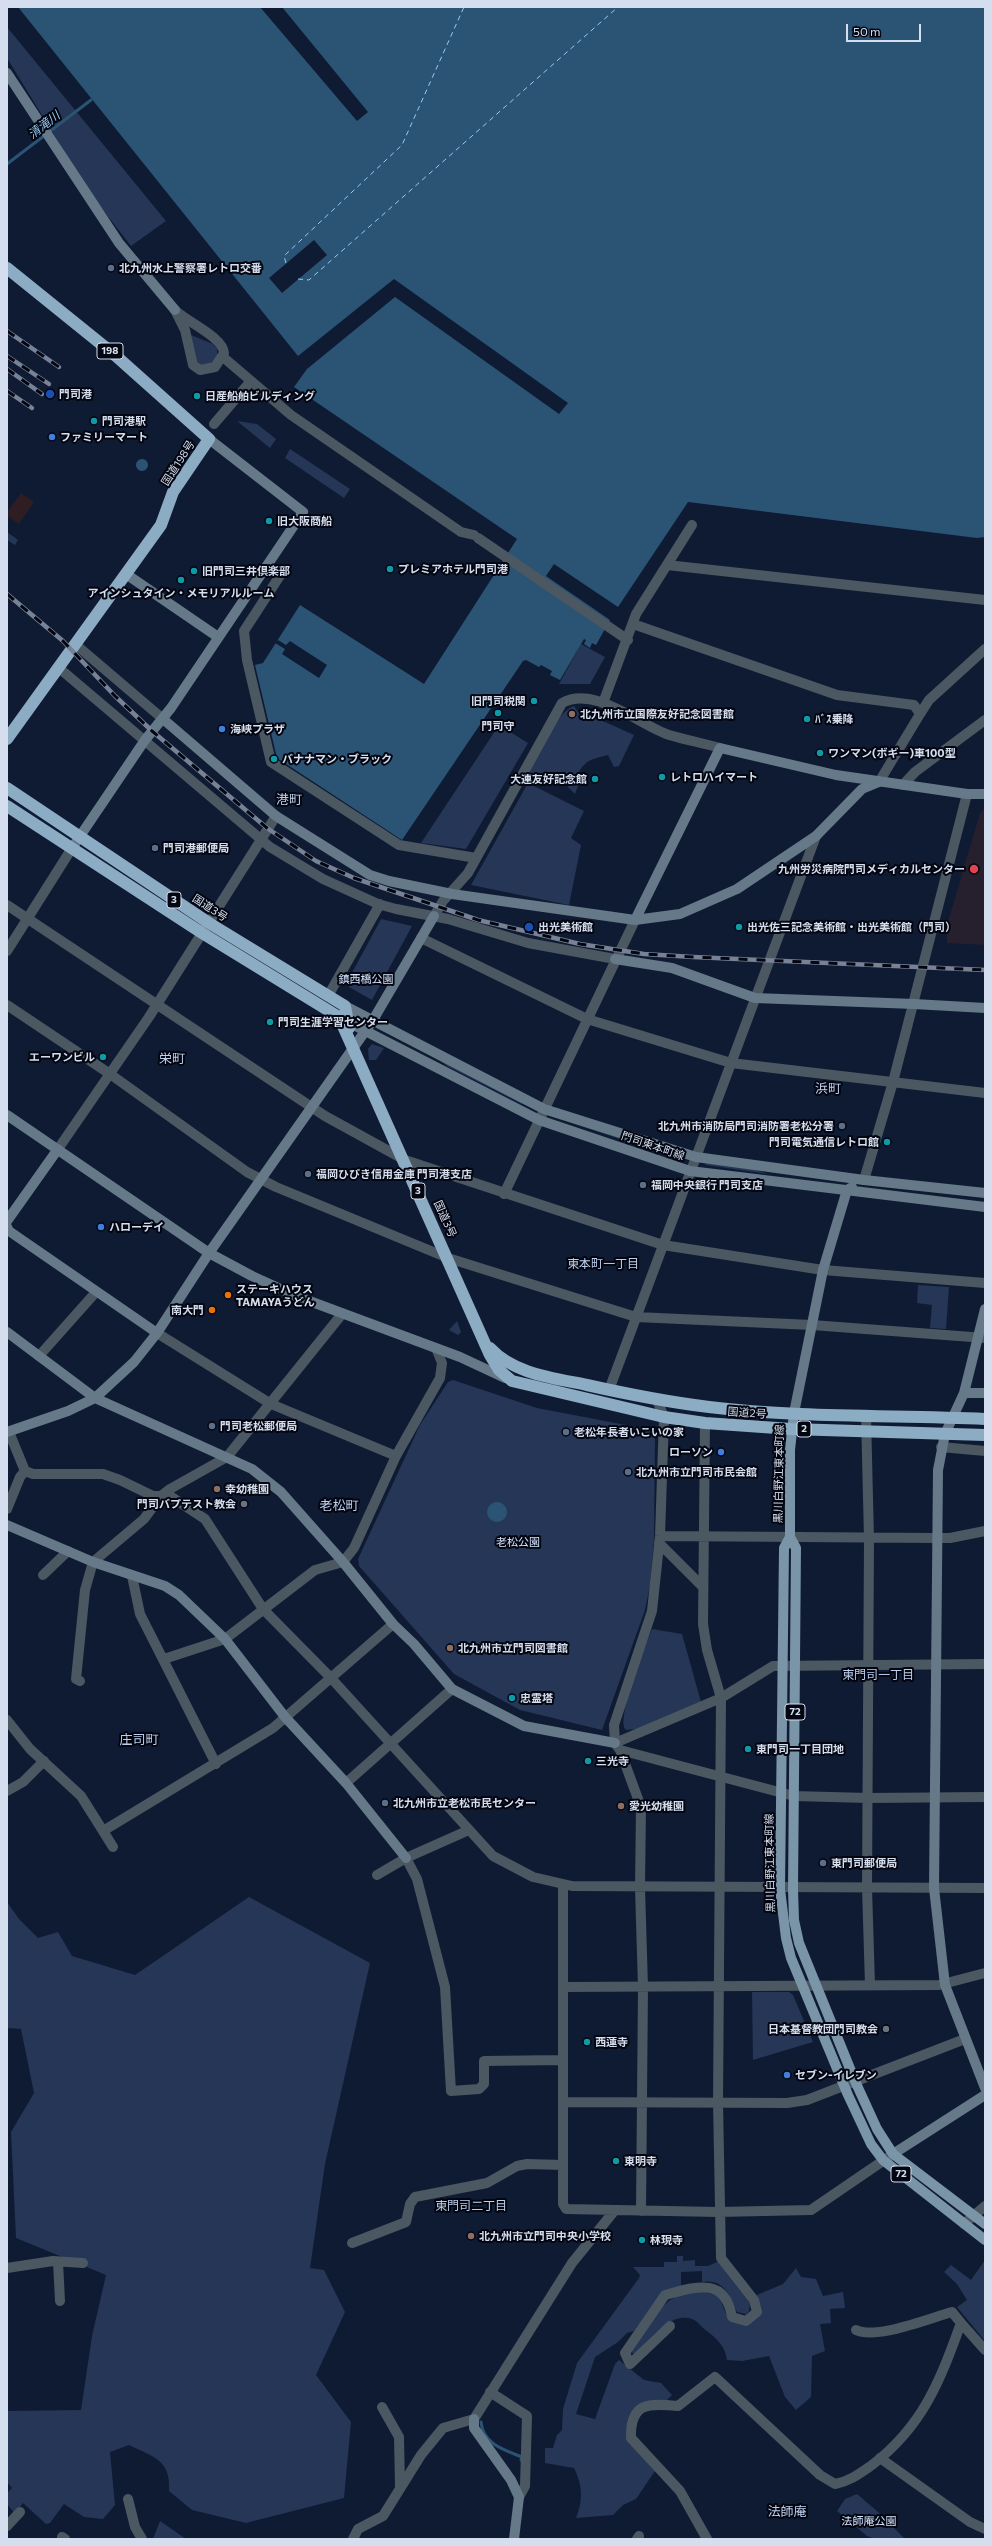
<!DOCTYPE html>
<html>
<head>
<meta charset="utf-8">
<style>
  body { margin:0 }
  #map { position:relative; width:992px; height:2546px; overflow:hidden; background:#0f1b33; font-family:Commissioner,sans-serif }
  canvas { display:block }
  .frame { position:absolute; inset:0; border:8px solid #d5deef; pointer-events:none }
  .scale { position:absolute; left:846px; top:24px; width:75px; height:18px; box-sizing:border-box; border:2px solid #d5deef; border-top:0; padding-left:5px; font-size:12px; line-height:14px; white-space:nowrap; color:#d5deef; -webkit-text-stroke:3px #030610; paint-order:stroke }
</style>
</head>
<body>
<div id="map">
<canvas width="992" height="2546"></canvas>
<div class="frame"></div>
<div class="scale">50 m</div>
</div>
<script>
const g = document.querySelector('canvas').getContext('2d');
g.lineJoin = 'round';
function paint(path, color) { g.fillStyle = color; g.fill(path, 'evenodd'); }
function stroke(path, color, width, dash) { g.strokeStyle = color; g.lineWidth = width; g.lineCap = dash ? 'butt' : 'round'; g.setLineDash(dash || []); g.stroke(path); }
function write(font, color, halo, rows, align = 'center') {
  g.font = font + ' Commissioner,"Noto Sans JP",sans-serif'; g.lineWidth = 4; g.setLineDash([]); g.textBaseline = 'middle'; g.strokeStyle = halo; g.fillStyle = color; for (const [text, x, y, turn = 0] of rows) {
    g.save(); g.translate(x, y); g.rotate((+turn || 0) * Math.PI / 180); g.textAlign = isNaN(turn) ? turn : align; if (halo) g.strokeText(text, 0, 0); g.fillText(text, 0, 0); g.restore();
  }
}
const industrial = new Path2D(`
  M21,493l13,9 -15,22 -12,-8v-4z`);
const medical = new Path2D(`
  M984,809l1,136 -38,-2v-18l33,-112z`);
const green = new Path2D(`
  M7,27l159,194 -35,25 -42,-54 -82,-134z
  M191,335l22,9 4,5v12l-15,5 -5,-4z
  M237,421l20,3 19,15 -6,9z
  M290,449l60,40 -6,9 -59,-40z
  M7,532l11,8 -3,5 -8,-5z
  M581,644l24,13 -15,27h-31z
  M574,706l4,6h5l51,23 -15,31 -5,1 -6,-12c-20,5 -23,5 -33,24l3,7 -3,8 -7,-7v-4l-41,-9c10,-19 27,-60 47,-68z
  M499,725l29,18 -62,106 -45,-6z
  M528,783l56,28 -13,27 10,7 -12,60 -98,-20z
  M381,919l31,7 -40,74 -23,-13 -2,-5z
  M372,1044l12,4 -8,12h-7l-1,-11z
  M435,1056l89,45 -2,3 -75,-38z
  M560,1119l116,36 -2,2z
  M705,1163l48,6 15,5 -62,-9z
  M918,1285l31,2 -3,42 -16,-1 2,-23 -15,-2z
  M457,1321l4,11 -3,3 -9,-5z
  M453,1380l84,28 115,22 3,4 -1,105 -4,46 -5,25 -43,120 -82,-20 -66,-36 -95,-108 -1,-7 62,-134 28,-43z
  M652,1629l30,5 19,68 -64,27 -11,1c-11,-10 20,-86 26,-101z
  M249,1897l121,66 -45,201 -15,104 14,2 21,42 -29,63 35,47 -7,76 -98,25 -54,-13 -23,-19c2,-31 -15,-34 -40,-46l-19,7 5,53 -12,14 -19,-2 -20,-13 -14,19 -4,1 -23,-21 -8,11 -8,-10v-11l5,-5 -5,-6v-71l74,-1 11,-74 14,-61 -90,-37 -5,-106 23,-39 -13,-64 -14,-1v-126l12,17 19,19 20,-6 14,24 63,19z
  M752,1992h37l4,3 20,47 -60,18z
  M677,2256h6v5l12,-1v6h13l11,-5 31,41 -1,9 -3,3 -9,-2c-7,-16 -13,-34 -35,-30v-11l-21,1v14l-21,10 -26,35 -7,2 -9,9 -23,15 -19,57 19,5 20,-55 4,-4 25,20 17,3 11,12 -8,8 -34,12 -3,12 30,41 -21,31 -13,6 -10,10 -37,3c7,-18 7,-32 -2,-50l-29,-5v-15h8l4,-13 5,-5 1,-21 14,-46 62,-85 1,-3 -7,-8h31v-5h13z
  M985,2260v81l-28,-34 10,-7 -10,-16 -13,-12 7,-7 20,15z
  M796,2268l5,9 15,2 7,17 20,-4 2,16 -15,1 1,14 -11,1 5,27 -13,5 -1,41 -15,13 -11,-13 -16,-41 -27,5 -15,-1c-2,-14 -9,-20 -20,-29 -5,-3 -9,-10 -15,-12 -22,-8 -43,22 -58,35l-3,-2c23,-35 38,-73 88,-56l7,18 21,9 11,-21 -1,-7 26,-11z
  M857,2494l20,17 28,28h-30l-8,-3 -30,-25 8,-12z
  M160,2521l26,18h-33z`);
const water = new Path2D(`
  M18,7h242l97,114 11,-9 -86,-105h703v530l-8,1 -289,-36 -70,105 -64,-43 -8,12 64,44 -14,25 -4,-2 -2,5 -6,-4 2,-4 -2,-1 -24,41 -10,-5 2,-4 -11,-6 -2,2 -13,-7 -3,1 -121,179 -125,-82 -22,-93 8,-2 37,-58 124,79 93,-145 -223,-152 13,-18 88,-72 164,117 9,-11 -174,-124 -96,77z
  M136 465a6 6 0 1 1 12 0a6 6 0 1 1-12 0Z
  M487 1512a10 10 0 1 1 20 0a10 10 0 1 1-20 0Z`);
const pier = new Path2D(`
  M314,240l13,15 -45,38 -13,-15z
  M278,640l8,5 4,-4 37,24 -8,13 -37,-24 3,-5 -10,-6z`);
const stream = new Path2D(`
  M7,164l84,-64
  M481,2422c2,22 23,28 41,35l-1,3`);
const ferry = new Path2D(`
  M286,263l-2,-7 118,-111 62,-138
  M298,279l11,1 309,-273`);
const street = new Path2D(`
  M175,310c12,12 48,27 49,43l-9,14 -15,3 -7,-5 -8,-35z
  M223,357l68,58 170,117 13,3
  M214,424l36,-42
  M478,538l150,102
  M667,565l318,35
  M281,574l-37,57 3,29 24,102 128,83 77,13
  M633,624l204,71 77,10 6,9 -41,68
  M75,644l88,75
  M59,668l211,179 53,32 55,25 18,5 52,10 80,24 87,16
  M603,703l33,-89 56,-89
  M920,714l9,-14 56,-51
  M903,785l12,-13 70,-52
  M7,905l318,211 80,44 258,85 160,25 162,13
  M434,916l9,-15 25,-28 94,-170c32,-18 76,21 107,32 17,5 34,8 51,13
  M421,938l166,81 144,44 254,30
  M7,951l65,-103
  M328,996l52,-92
  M7,1005l103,69 137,98 29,15 172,71 188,59 176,8 173,13
  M58,1149l91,-132 127,-201
  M864,1180l29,-98 74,-288
  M504,1194l131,-274
  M157,1333l114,71 125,52
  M39,1356l57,-64
  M609,1390l207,-554
  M866,1415l3,124 -2,349 3,97
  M941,1447l44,4
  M25,1471l8,3h70l17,6 33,16h17l35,23 58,90 68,69 162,178 40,21 39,9 413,2
  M7,1509l13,-32 5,-6 -16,-39
  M660,1536l276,2h14l35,-7
  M659,1543l43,43
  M43,1575l25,-24
  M132,1576l8,38 76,150
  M164,1659l61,-20 90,-69 28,-8 11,-14 42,-92 44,-78 2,-15 -6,-15
  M80,1681l-4,-2 9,-89 8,-28 51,-43 17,-23 9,-7 57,-32 115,-143
  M7,1720l23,29 51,47 22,35
  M615,1743l106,-45 52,-32 212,-2
  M620,1750l174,46 74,2 117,-1
  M346,1783l106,-94
  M7,1791l16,-9 21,-21
  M113,1847l-10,-16 170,-103 120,-104
  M406,1858l11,21 28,108 6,104 28,-2 5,-5v-23l79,-1
  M377,1875l29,-17 63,-28
  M563,1886v318l3,5 152,3 93,-2 82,-56
  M564,1987l375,-2 46,-12
  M563,2102l224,1 20,-3 158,-61
  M641,2211l2,-224 -3,-99 1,-81 -21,-57 -5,-7 -1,-18 38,-114 8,-75 4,-119 -7,-17
  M964,2224l21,-18
  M352,2243l54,-21 4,-18 5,-7 72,-14 30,-17 10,-2 36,1
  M58,2262l2,39
  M7,2268l46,-7 30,2
  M961,2323l24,27
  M670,2326l-40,38 -5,-11 40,-58c30,-8 60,-19 67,22l14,4 11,-9 -3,-12 -33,-42 -3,-156 3,-404 -14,-48 -4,-26 2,-201
  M490,2392l37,24 -2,70 -6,11
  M382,2407l17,30 1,50
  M880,2458l90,64 15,7
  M128,2499l7,28 7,12
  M7,2526l13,-14
  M62,2537l3,2
  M353,2539l5,-10 25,-13 38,-61 22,-27 31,-9 98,-156 43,-53
  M637,2539l2,-3
  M707,2539l-27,-48 -49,-53c-1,-36 18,-35 47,-32l37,-29 105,98 15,9c15,-3 24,-10 37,-19 51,-39 68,-84 89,-142l-9,-11c-22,6 -76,28 -96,18`);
const secondary = new Path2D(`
  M7,73l112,170 56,67
  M126,574l92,63
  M163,719l113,97 94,59 19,6 63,13 183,26 45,-6 57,-25 79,-53 46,-47 17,-7
  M72,848l73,-108 26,-32 132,-196 -94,-73
  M635,920l85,-172 116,27 131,19h18
  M615,959l57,9 83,30 159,6 71,4
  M345,1006l199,103 152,48 168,23 121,13
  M344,1020l195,100 151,51 295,36
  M7,1115l202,138 43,23 44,20 164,61 45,21
  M7,1221l51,-72
  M7,1227l2,4 148,102
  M985,1309l-21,84 -19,41 -7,36 -4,418 11,97 40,103
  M7,1332l88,66 157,71 29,23 62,70 50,62 21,20 38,45 72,37 91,17
  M964,1393h21
  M794,1413l29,-143 24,-80 5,-3
  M7,1432l61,-21 27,-13 39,-36 23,-29 52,-80 164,-233 61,-104
  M7,1525l86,37 72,24 14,9 46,44 60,78 61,66 60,75
  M893,2154l92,-59
  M474,2419v9l37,52 8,17 -5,42`);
const primary = new Path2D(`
  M794,1413l-4,37v87l6,11 -3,341 1,31 5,23 56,138 22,48 16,25 92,70
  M790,1537l-6,11 -4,341 6,49 5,20 57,137 23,49 12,16 102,80`);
const highway = new Path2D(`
  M7,268l109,88 93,83 -36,53 -12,33 -154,214
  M7,788l202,135 136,83 4,22
  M7,806l195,127 137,84 151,338 9,15 13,11 152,36 41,6 86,6 194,6
  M490,1348c24,26 63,30 97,37 40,9 81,17 122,22 91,11 184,8 276,12`);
const rail = new Path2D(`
  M7,331l52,36
  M7,356l42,28
  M7,369l35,25
  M7,391l25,17
  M7,594l56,47 52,55 37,35 115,97 49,33 38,17 124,42 102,24 64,10 49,3 292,13`);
const markers = [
  [111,268,4,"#5c6f8a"],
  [50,394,5,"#1a4fb4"],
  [197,396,4,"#0f9aa8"],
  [94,421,4,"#0f9aa8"],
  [52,437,4,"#3f7fe0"],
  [269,521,4,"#0f9aa8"],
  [390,569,4,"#0f9aa8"],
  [194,571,4,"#0f9aa8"],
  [181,580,4,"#0f9aa8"],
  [534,701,4,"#0f9aa8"],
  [498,713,4,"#0f9aa8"],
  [572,714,4,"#8d6e63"],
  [807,719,4,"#0f9aa8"],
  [222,729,4,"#3f7fe0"],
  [820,753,4,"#0f9aa8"],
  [274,759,4,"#0f9aa8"],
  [662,777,4,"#0f9aa8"],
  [595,779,4,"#0f9aa8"],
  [155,848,4,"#5c6f8a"],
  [974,869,5,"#e0444e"],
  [529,927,5,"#1a4fb4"],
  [739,927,4,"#0f9aa8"],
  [270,1022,4,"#0f9aa8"],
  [103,1057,4,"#0f9aa8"],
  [842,1126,4,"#5c6f8a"],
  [887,1142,4,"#0f9aa8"],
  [308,1174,4,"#5c6f8a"],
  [643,1185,4,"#5c6f8a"],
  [101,1227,4,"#3f7fe0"],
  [228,1295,4,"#e8710a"],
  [212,1310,4,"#e8710a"],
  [212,1426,4,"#5c6f8a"],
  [566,1432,4,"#5c6f8a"],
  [721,1452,4,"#3f7fe0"],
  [628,1472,4,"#5c6f8a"],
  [217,1489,4,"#8d6e63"],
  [244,1504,4,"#6b7280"],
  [450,1648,4,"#8d6e63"],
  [512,1698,4,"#0f9aa8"],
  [748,1749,4,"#0f9aa8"],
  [588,1761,4,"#0f9aa8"],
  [385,1803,4,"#5c6f8a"],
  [621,1806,4,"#8d6e63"],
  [823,1863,4,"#5c6f8a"],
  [886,2029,4,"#6b7280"],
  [587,2042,4,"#0f9aa8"],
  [787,2075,4,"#3f7fe0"],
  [616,2161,4,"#0f9aa8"],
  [471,2236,4,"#8d6e63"],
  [642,2240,4,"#0f9aa8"]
];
const shields = [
  [110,351,26],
  [174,900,14],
  [418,1191,14],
  [804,1429,14],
  [795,1712,20],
  [901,2174,20]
];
const shieldNames = [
  ["198",110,351],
  ["3",174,900],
  ["3",418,1191],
  ["2",804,1429],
  ["72",795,1712],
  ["72",901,2174]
];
const poiNames = [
  ["北九州水上警察署レトロ交番",119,268],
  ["門司港",59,394],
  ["日産船舶ビルディング",205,396],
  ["門司港駅",102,421],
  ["ファミリーマート",60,437],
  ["旧大阪商船",277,521],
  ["プレミアホテル門司港",398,569],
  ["旧門司三井倶楽部",202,571],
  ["アインシュタイン・メモリアルルーム",181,593,"center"],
  ["旧門司税関",526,701,"right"],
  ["北九州市立国際友好記念図書館",580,714],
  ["ﾊﾞｽ乗降",815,719],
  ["門司守",498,726,"center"],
  ["海峡プラザ",230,729],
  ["ワンマン(ボギー)車100型",828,753],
  ["バナナマン・ブラック",282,759],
  ["レトロハイマート",670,777],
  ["大連友好記念館",587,779,"right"],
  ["門司港郵便局",163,848],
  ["九州労災病院門司メディカルセンター",965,869,"right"],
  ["出光美術館",538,927],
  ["出光佐三記念美術館・出光美術館（門司）",747,927],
  ["門司生涯学習センター",278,1022],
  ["エーワンビル",95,1057,"right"],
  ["北九州市消防局門司消防署老松分署",834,1126,"right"],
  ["門司電気通信レトロ館",879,1142,"right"],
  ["福岡ひびき信用金庫 門司港支店",316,1174],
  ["福岡中央銀行 門司支店",651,1185],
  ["ハローデイ",109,1227],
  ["ステーキハウス",236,1289],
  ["TAMAYAうどん",236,1302],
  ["南大門",204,1310,"right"],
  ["門司老松郵便局",220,1426],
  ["老松年長者いこいの家",574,1432],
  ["ローソン",713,1452,"right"],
  ["北九州市立門司市民会館",636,1472],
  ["幸幼稚園",225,1489],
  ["門司バプテスト教会",236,1504,"right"],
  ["北九州市立門司図書館",458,1648],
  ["忠霊塔",520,1698],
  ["東門司一丁目団地",756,1749],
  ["三光寺",596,1761],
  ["北九州市立老松市民センター",393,1803],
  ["愛光幼稚園",629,1806],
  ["東門司郵便局",831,1863],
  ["日本基督教団門司教会",878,2029,"right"],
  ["西蓮寺",595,2042],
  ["セブン-イレブン",795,2075],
  ["東明寺",624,2161],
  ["北九州市立門司中央小学校",479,2236],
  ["林現寺",650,2240]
];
const streetNames = [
  ["国道198号",178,463,-57],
  ["国道3号",210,908,33],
  ["門司東本町線",653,1146,19],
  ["国道3号",445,1219,66],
  ["国道2号",747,1413,4],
  ["黒川白野江東本町線",779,1474,-89],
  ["黒川白野江東本町線",770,1863,-91]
];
const parkNames = [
  ["鎮西橋公園",366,979],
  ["老松公園",518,1542],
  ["法師庵公園",869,2521]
];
const waterNames = [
  ["清滝川",44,125,-38]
];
const neighbourhoodNames = [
  ["東本町一丁目",603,1264],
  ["東門司一丁目",878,1675],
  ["東門司二丁目",471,2206]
];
const quarterNames = [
  ["港町",289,800],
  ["栄町",172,1059],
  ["浜町",828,1089],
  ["老松町",339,1506],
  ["庄司町",139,1740],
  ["法師庵",787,2512]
];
paint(industrial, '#2e1d23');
paint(medical, '#261f2e');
paint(green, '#253657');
paint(water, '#2b5474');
paint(pier, '#0f1b33');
stroke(stream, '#2b5474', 3);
stroke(ferry, '#97c9f4', 1, [5, 4]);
stroke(street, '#4b5761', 10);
stroke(secondary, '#657989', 10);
stroke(primary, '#7a94a8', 10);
stroke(highway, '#8cacc4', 12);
stroke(rail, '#778296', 4.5);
stroke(rail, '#030610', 3, [9]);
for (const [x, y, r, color] of markers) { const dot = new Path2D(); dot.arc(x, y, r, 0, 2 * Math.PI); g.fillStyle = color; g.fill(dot); stroke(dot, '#030610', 1.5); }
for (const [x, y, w] of shields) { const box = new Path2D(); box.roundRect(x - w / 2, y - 8, w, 16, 3); g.fillStyle = '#030610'; g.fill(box); stroke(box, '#d5deef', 1); }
write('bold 10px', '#d5deef', null, shieldNames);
write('bold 11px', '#d5deef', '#030610', poiNames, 'left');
write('11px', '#d5deef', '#030610', streetNames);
write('11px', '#d4e3fe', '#030610', parkNames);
write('italic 12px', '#97c9f4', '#030610', waterNames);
write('12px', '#bdcfef', '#030610', neighbourhoodNames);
write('13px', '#bdcfef', '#030610', quarterNames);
</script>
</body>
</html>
